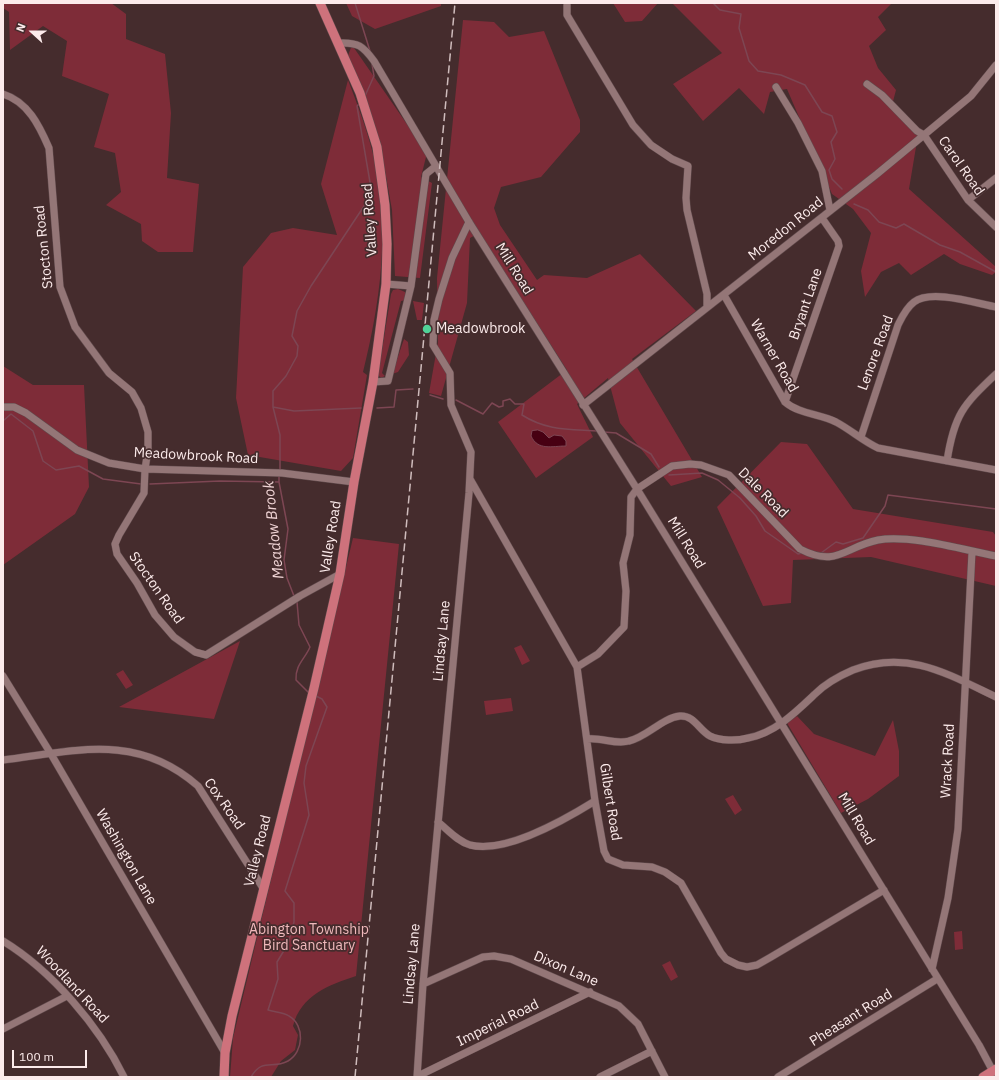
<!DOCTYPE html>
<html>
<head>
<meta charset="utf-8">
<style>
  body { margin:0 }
  #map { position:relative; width:999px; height:1080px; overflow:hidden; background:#452c2d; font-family:"IBM Plex Sans",sans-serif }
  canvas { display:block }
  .frame { position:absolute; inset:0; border:4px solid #fcebeb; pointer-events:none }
  .north { position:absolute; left:12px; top:12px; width:40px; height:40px; -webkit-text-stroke:3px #452c2d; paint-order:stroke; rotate:291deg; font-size:11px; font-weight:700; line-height:16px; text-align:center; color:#fcebeb }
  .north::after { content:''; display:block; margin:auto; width:14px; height:18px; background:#fcebeb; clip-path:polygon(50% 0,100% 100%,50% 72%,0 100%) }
  .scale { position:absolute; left:12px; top:1050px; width:75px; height:18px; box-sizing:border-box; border:2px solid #fcebeb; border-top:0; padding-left:5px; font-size:12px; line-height:14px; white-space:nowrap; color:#fcebeb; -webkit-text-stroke:3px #452c2d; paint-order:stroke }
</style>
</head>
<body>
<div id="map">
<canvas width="999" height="1080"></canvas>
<div class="frame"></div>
<div class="north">N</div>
<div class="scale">100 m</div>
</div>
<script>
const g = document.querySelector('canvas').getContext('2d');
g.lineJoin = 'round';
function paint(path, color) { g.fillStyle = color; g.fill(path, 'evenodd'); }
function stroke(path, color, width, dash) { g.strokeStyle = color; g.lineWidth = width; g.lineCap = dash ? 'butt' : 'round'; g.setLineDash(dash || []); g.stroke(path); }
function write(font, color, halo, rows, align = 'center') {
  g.font = font + ' "IBM Plex Sans",sans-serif'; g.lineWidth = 3.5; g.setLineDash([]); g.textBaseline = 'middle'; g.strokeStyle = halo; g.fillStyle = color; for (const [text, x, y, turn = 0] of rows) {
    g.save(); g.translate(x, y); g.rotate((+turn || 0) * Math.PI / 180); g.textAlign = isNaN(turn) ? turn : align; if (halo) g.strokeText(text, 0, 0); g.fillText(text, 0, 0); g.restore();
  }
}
const green = new Path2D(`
  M3,3h108l15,11v25l39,15 6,59 -4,65 32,6 -6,68h-35l-16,-11 -1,-17 -35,-19 15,-13 -6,-39 -21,-6 15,-53 -47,-18 5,-35 -24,-15 -33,24 -1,-38 -6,-4z
  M346,3h95v3l-66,23 -23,-13z
  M613,3h45l-16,18 -17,1z
  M672,3h220l-14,14 8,13 -17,16 9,22 18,22 -5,19 27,26 -9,54 87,78v5l-4,3 -32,-11 -16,-10 -33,21 -12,-12 -18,9 -16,25 -4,-26 10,-38 -18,-24 -21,-15 -45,-105 -17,3 -6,22 -25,-26 -36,33 -30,-37 49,-31z
  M463,20l31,2 15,15 35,-6 36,89v12l-39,45 -40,10 -7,21 6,17 37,55 7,-5 43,3 53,-24 56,57 -64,48 70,118 -31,9 -51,-63 -12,-45 -31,26 16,33 -57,41 -38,-56 69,-52 -88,-137 -9,5 -3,65 -26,93 -12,-3 9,-51 -1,-64z
  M352,45l75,108 -6,24 11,6 -12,95 -25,-2 -3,-66 -12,-67 -33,-85z
  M348,80c10,26 20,52 26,78 17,70 6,146 -11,214l4,3 -14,83 -12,13 -93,-16 -12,-57 7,-131 28,-34 22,-5 44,7 -16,-51z
  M398,289l7,3 1,8 -5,1 -19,72 3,3 -4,2 -3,-3 13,-81 2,-4z
  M413,301l11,2 -2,17h-5z
  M404,339l4,3 1,13 -11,17 -6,2z
  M3,366l30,19h51l5,102 -14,27 -72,51z
  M781,442l26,2 46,65 140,23 3,4v50l-125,-29 -78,3 -2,43 -28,3 -46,-99z
  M353,538l46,6 -43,432c-27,9 -55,19 -63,50l5,9 -3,15 -14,11 -10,16h-41l3,-39z
  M240,641l-26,78 -95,-12z
  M521,645l9,16 -8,4 -8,-17z
  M123,670l10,15 -7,4 -10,-15z
  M511,698l2,13 -27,4 -2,-14z
  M797,716l17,18 61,22 18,-36 6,31v25l-31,23 -27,14 -54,-90z
  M733,795l9,15 -7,5 -10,-16z
  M962,931l1,18 -8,1 -1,-18z
  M670,961l8,16 -7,4 -9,-16z`);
const water = new Path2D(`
  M538,430l5,2 6,6 5,-3 8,1 4,5v5c-14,0 -28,5 -35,-10l1,-5z`);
const stream = new Path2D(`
  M355,3l15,48
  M713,3l7,7 21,4 -2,14 10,33 9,10 23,4 24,10 17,27 10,4 5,16 -6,10 4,17 -6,11 3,9 10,10
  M365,96l9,-20 -2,-12
  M854,204l14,6 11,12 17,6 8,-4 36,21 20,7 36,20
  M430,395l13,4
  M456,400l27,14 9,-11 7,4 4,-1v-5l7,-2 5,5h9l-2,11c25,16 48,14 76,16
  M273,407l21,4 67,-3
  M377,408l17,-1 2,-17 17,-1
  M3,421l8,-7 22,17 10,30 13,9 23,-4 24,13 38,5
  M604,432l12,1 35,21 8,13
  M280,471v-36l-7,-28v-16l13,-15 11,-20 1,-10 -6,-10 5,-25 14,-25 61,-92 -15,-88 2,-2
  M279,475v7l9,47 -4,31 3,18 7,18
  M669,475l33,-2 16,7 22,18 16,18 9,15 33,23 4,-1
  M150,484l70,-3 59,1
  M821,553l15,-11 7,2 20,-6 22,-32 3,-11 108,14
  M297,602l2,23 11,22c-5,12 -15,18 -14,33l13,13
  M251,1077c12,-20 21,-7 37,-16 16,-9 17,-36 1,-45 -5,-4 -15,-4 -21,-6l10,-31 -1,-17 11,-18 6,-22v-19l-9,-12 24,-76 -5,-32 2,-17 21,-59 -5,-8 -6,-3`);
const minor = new Path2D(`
  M567,5v10l66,110 18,20 21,14 16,7 -2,32 1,12 20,84v13
  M339,43c19,-1 24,3 35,18l95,161 168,267 342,556 17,32
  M867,84l15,11 35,36 7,4 44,65 28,27
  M776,87l22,36 24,48 8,39
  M3,94c25,8 36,31 46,54l11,139 15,40 34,46 23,19 9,16 7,24v18l-3,19 -1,24 -25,42 -4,9 2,10 20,29 18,32 19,22 21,15 11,3 94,-59 40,-22
  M968,200l28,-22
  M386,284l25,2
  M724,295l61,107c14,12 35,12 51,20 15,8 27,19 42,26l118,22
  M373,382l15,-1 23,-95 15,-112 10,-8
  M785,402l54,-156 -1,-5 -16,-23
  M583,405l294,-231 94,-78 25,-31
  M3,407h11l12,6 51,37 32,13 36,6 137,4 72,9
  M861,437l37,-112c4,-8 8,-17 16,-23 17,-13 61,1 82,5
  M947,461c7,-46 16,-56 49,-87
  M470,479l107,188 18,134 9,50 4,8 15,6 29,2 13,5 16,11 40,70 5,6 12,6 9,2 10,-2 14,-8 113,-67
  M577,667l21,-13 26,-27 2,-36 -3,-28 7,-28 1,-38 6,-8 35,-23 18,-2 11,1 28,10 71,74c37,19 44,-2 78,-9 31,-6 86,10 118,16
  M3,676l48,78 174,299
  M587,739c15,-2 28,6 42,2 18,-4 33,-23 51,-25 14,-1 19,14 30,20 10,5 27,5 38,2 27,-5 48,-26 67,-44 11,-11 24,-18 38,-24 54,-21 95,4 143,27
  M3,760c72,-9 134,-28 195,26l65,102
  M438,822c10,8 19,19 32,23 35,9 96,-26 125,-44
  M3,941c49,30 96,85 121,136
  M932,969l16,-71 10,-69 14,-277
  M423,984l60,-27 11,-1 17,3 108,47 19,18 27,53
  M3,1029l64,-33
  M418,1076l172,-84
  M417,1077l6,-93 46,-491 2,-41 -20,-47 -1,-32 -17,-28 1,-25 5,-21 13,-41 17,-36
  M600,1077l52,-26
  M778,1077l159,-98`);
const major = new Path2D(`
  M224,1077l1,-24 7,-37 82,-328 26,-114 14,-92 19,-100 13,-98 1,-40 -2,-39 -8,-58 -17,-54 -40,-90
  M983,1077l13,-8`);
const rail = new Path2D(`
  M355,1077l100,-1074`);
const markers = [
  [427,329,5,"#50d398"]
];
const streetNames = [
  ["Carol Road",961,166,55],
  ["Valley Road",370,220,-94],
  ["Moredon Road",786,229,-39],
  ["Stocton Road",44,247,-96],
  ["Mill Road",514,269,58],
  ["Bryant Lane",806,304,-71],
  ["Lenore Road",876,353,-70],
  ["Warner Road",774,356,60],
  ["Meadowbrook Road",196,456,3],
  ["Dale Road",763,493,45],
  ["Valley Road",331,537,-81],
  ["Mill Road",686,543,58],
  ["Stocton Road",156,588,55],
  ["Lindsay Lane",442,641,-85],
  ["Wrack Road",948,761,-87],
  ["Gilbert Road",610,802,81],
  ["Cox Road",224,804,55],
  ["Mill Road",856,819,59],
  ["Valley Road",258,851,-76],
  ["Washington Lane",126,857,60],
  ["Lindsay Lane",412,964,-85],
  ["Dixon Lane",566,969,23],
  ["Woodland Road",72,985,47],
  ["Pheasant Road",851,1018,-32],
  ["Imperial Road",498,1023,-26]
];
const poiNames = [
  ["Meadowbrook",436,329]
];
const parkNames = [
  ["Abington Township",309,930],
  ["Bird Sanctuary",309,946]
];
const waterNames = [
  ["Meadow Brook",274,530,-96]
];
paint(green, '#7e2c38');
paint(water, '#470012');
stroke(water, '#7d4653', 1);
stroke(stream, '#7d4653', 1.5);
stroke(minor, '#614b4d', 8);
stroke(major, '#614b4d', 10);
stroke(minor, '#947677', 7);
stroke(major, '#ce727c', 9);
stroke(rail, '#cfbcbc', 1.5, [8, 4]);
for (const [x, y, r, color] of markers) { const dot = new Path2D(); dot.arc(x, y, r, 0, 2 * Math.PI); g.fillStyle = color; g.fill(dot); stroke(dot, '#452c2d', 1.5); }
write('14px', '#fcebeb', '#452c2d', streetNames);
write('14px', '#fcebeb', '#452c2d', poiNames, 'left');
write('14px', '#f0b9bc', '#452c2d', parkNames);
write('italic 15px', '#efd3d4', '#452c2d', waterNames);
</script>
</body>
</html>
